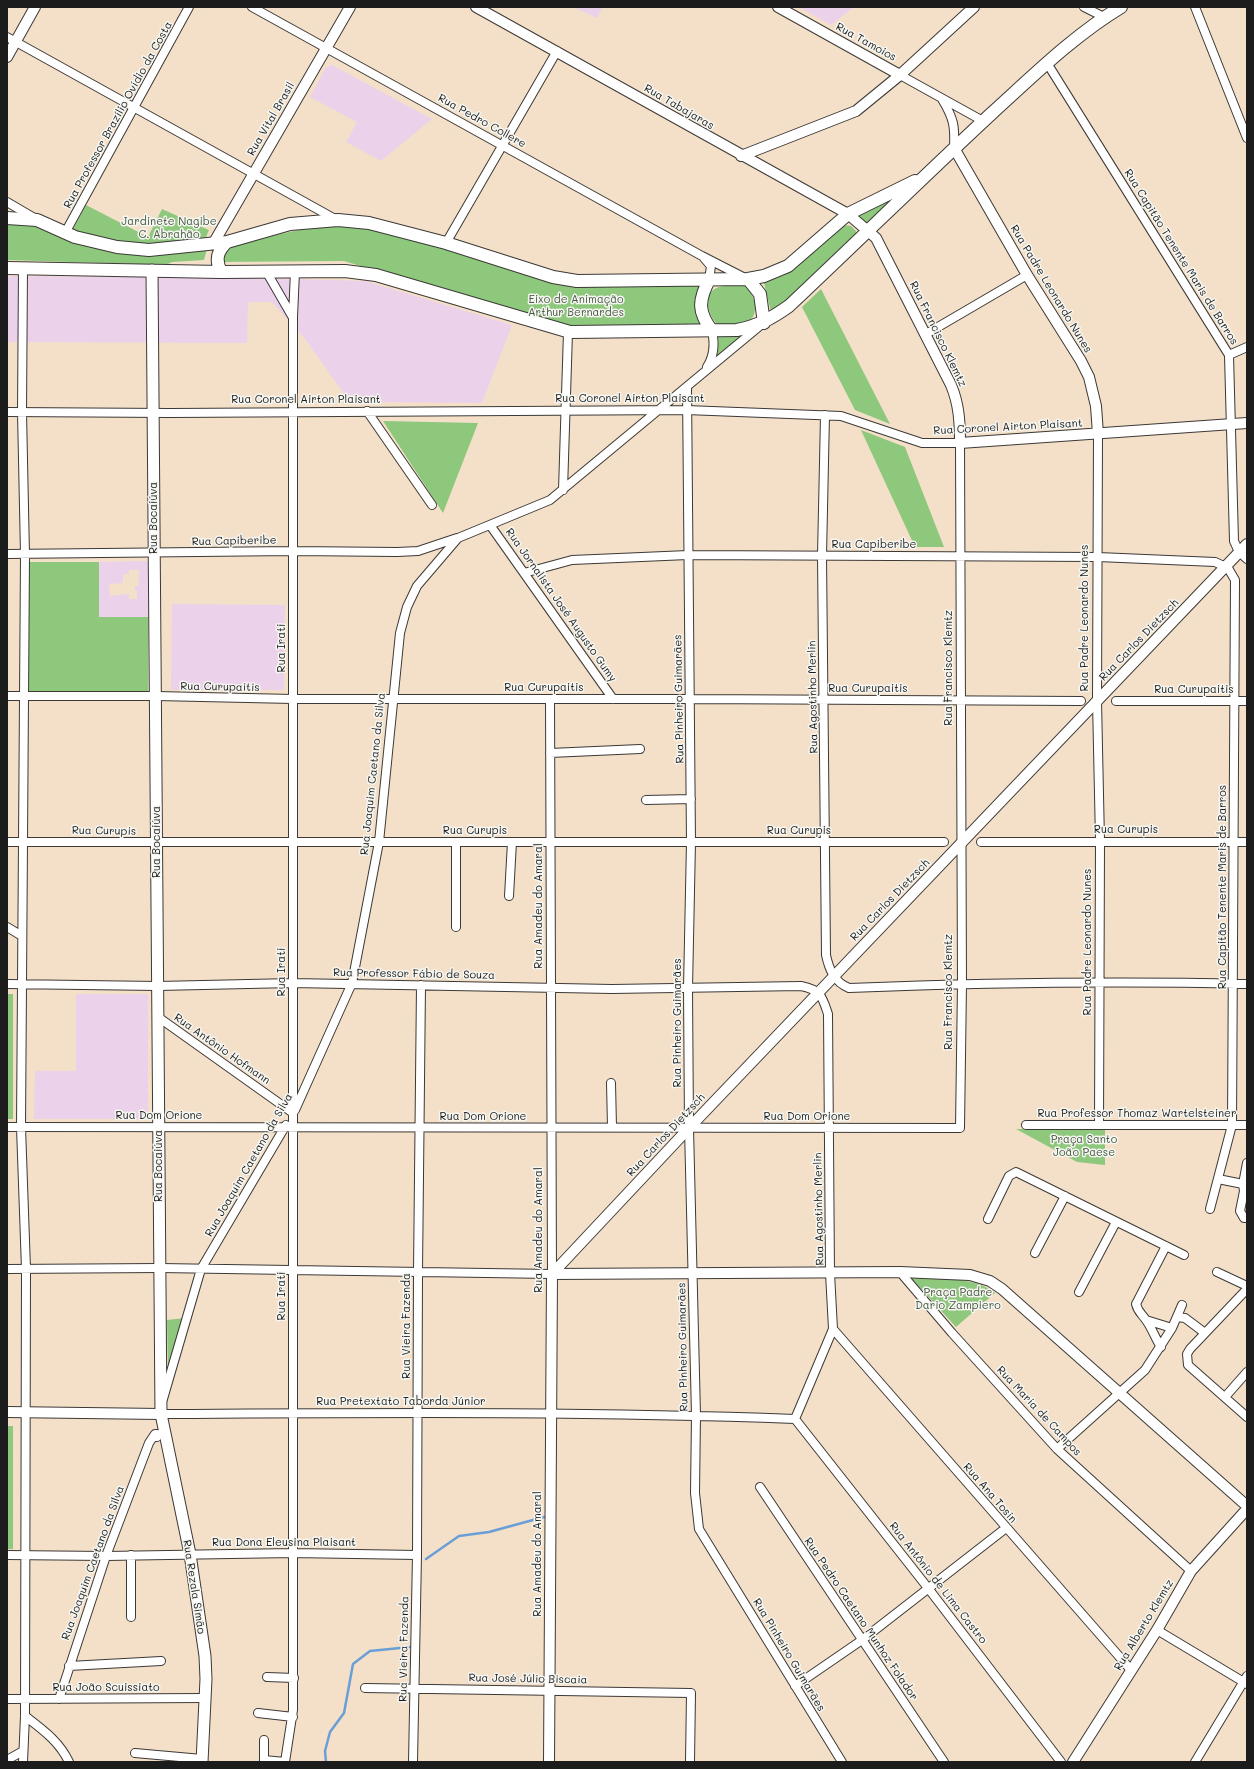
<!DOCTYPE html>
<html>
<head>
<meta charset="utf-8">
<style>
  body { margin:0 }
  #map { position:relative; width:1254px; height:1769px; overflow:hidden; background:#f4e0c8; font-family:Mali,sans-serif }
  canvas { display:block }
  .frame { position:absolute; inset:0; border:8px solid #1c1c1c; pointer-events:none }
</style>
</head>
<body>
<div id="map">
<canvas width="1254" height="1769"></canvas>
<div class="frame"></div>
</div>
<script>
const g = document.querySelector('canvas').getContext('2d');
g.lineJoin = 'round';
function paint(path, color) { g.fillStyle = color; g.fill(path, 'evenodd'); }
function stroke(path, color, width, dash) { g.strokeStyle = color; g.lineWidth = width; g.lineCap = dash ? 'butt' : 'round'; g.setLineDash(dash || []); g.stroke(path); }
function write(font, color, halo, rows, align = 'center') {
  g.font = font + ' Mali,sans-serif'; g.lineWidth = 3; g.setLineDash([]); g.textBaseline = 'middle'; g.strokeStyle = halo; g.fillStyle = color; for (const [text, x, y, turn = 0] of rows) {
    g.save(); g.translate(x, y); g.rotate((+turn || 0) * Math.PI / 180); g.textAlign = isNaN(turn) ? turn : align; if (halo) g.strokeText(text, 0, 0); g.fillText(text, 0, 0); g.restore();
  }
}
const built = new Path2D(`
  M573,7h30l-6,11z
  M798,7h56l-23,18z
  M332,65l2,1 98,53 -51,42 -35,-19 11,-20 -47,-25 16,-30z
  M7,276l253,2 105,3 147,44 -30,78 -132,-1 -45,-63 -33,-37h-24l-1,41 -240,-1z
  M148,561v56h-49v-55zM129,570h10v9l-2,2h2v5h-4v4h2v9h-8v-5l-19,2 -1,-12 14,-1v-9h5l1,3z
  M172,604l113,1 -1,85h-113z
  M76,994h72v125h-114l1,-48h41z`);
const green = new Path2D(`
  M909,188l-39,37 -14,-10z
  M86,205l62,32 14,-28 47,21 -3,7 -45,7 -32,-1 -57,-12z
  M7,223l30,1 96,29h45l29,-4 -3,11 -32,2 -6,3 -159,-5z
  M320,225l44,3 88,20 113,36 137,2 2,40 -130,3 -22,-4 -208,-64 -126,1 6,-15z
  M844,225l7,1 5,5v5l-10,7v2l-62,58 -13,9 -7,-29 20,-8z
  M745,285c10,8 16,32 1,38 -9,3 -20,1 -29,1 -9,-9 -16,-32 2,-37 8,-2 18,-1 26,-2z
  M821,289l69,135 -35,-14 -53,-103z
  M745,335l-31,26 3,-25z
  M383,421l95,2 -35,90z
  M861,430l44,17 39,100h-29z
  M29,562h70v55h49v76h-120z
  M7,994h6v125h-6z
  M1016,1129l89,1v35l-28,-3z
  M911,1278c28,2 61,-3 84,15l-39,34z
  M185,1318l-17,53 -1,-51z
  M7,1426h6v123h-6z`);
const stream = new Path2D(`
  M426,1559l33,-23 30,-4 55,-15
  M326,1762l-1,-11 5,-19 14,-19 9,-49 17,-13 40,-4`);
const minor = new Path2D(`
  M252,7l450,249 45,23
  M1084,7l20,10
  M1195,7l52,131
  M7,37l330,183
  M1047,63l182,292 5,186 5,11 8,7
  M900,75l83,46
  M942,99c12,20 13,27 12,49
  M7,202l29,17
  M65,233l124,-226
  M446,243l111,-192
  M704,258l7,8 -2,14
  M23,268l-1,144 3,143 -4,572 5,142 -1,447 -2,46
  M266,271l26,45
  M926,334l101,-59
  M1229,355l18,-8
  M707,367c7,-11 8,-23 5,-36
  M687,388l4,454 -3,146 1,140 7,287 -1,78 4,36 143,233
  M367,411l65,94
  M7,412l163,1 516,-3 155,6 81,27h38l2,541 -2,144 -953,-1
  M825,415l-3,141 4,399c3,14 8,27 23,33 132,-5 265,-7 398,-4
  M1098,434l-1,267 3,140 -1,284
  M563,490l5,-158
  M490,525l123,174
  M7,554l286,-3 104,1 21,-1 39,-13
  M524,573l48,-13 116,-5 410,2 117,5 13,6 7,12 -3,545 -22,84
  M7,696h149l137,3h397l391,2
  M1116,701h131
  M550,753l90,-4
  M646,800l45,-1
  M7,842h937
  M981,842h266
  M509,896l3,-54
  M7,927l15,9
  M456,927v-85
  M7,984l151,2 135,-3 319,6 189,-3c20,4 21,10 27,28l2,259 3,56 -38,90
  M158,1017l135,96
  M611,1083l1,44
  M295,1110l57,-127 27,-141 21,-209 7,-26 10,-21 41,-48 92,-38 211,-175
  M1026,1125h221
  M1218,1179l25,5 1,7 -4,20 4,7h3
  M1243,1184l4,-21
  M988,1219l21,-43 7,-4 168,83
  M1035,1253l30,-57
  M7,1269l153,-1 392,6 -2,-575
  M900,1272l52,61 105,116 134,122
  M1217,1272l30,14
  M1247,1289l-57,60 -3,5 1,11 59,52
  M1079,1292l37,-70
  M1177,1317l8,1 20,15
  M1146,1320l26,8
  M833,1329l298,341
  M1161,1347c-6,-9 -9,-19 -15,-27 -5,-7 -8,-8 -10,-16l30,-58
  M1225,1397l22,-25
  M163,1399l38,-130 85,-144
  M161,1414c211,-1 423,-3 634,5
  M795,1419l133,169 133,174
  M1057,1449l88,-79 27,-42 10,-23
  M760,1487l184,275
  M7,1555l99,1 187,-3 124,2
  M131,1555v62
  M1157,1630l90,54
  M69,1666l92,-5
  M267,1677l27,1
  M795,1686l67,-46 144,-112
  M365,1688l326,5 -1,69
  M7,1699l198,-1
  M59,1699l47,-143 43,-113 4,-6h4v-3h-2l-2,3
  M258,1713l35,4
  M25,1716c18,14 34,25 44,46
  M135,1753l67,6
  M7,1760l16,-9
  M264,1760l21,2 8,-52v-1393l2,-46
  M264,1762v-22
  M413,1762l4,-207 1,-283 3,-287
  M1195,1762l52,-86`);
const tertiary = new Path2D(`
  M476,7l372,207 28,24 75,147c8,19 9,37 9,58l287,-20
  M778,7l122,68
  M7,57l28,-50
  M954,148l73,127 54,86 8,16 7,29 2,28
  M741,156l115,-45 44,-36 74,-68
  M213,244l137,-237
  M552,1274l137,-146 558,-584
  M552,1274l348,-2 70,3 20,6 12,8 245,217
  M7,1412l154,2
  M549,1762l3,-488
  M1073,1762l84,-132 34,-59 56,-62`);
const secondary = new Path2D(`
  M152,270l9,1144 29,140 15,102 1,23 -4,83`);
const primary = new Path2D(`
  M7,218l30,2 38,17 42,10 32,3 78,-8 63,-18 48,-4 31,3 77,20 107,34 24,4 171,-2 16,-3 24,-10 60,-52 67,-33
  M7,268l214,4 124,-1 31,4 194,57 167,-2c21,-4 35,-12 52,-24 68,-64 134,-129 202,-192 41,-37 82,-78 130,-107
  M221,272c-6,-12 -4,-21 6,-30
  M748,279l12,15 4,29
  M709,280c-11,21 -11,32 3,51`);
const streetNames = [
  ["Rua Tamoios",866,42,29],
  ["Rua Tabajaras",679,107,30],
  ["Rua Professor Brazílio Ovídio da Costa",118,115,-61],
  ["Rua Vital Brasil",271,119,-60],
  ["Rua Pedro Collere",482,121,29],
  ["Rua Capitão Tenente Maris de Barros",1181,257,58],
  ["Rua Padre Leonardo Nunes",1051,289,59],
  ["Rua Francisco Klemtz",938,334,64],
  ["Rua Coronel Airton Plaisant",630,399],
  ["Rua Coronel Airton Plaisant",306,400],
  ["Rua Coronel Airton Plaisant",1008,427,-3],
  ["Rua Bocaiúva",154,518,-90],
  ["Rua Capiberibe",234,541,-1],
  ["Rua Capiberibe",874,545],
  ["Rua Jornalista José Augusto Gumy",561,605,55],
  ["Rua Padre Leonardo Nunes",1085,618,-90],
  ["Rua Carlos Dietzsch",1139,640,-46],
  ["Rua Irati",282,648,-90],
  ["Rua Francisco Klemtz",949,668,-90],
  ["Rua Curupaitis",220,687,1],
  ["Rua Curupaitis",544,688],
  ["Rua Curupaitis",868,689],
  ["Rua Curupaitis",1194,690],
  ["Rua Agostinho Merlin",813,697,-91],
  ["Rua Pinheiro Guimarães",679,699,-91],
  ["Rua Joaquim Caetano da Silva",373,774,-84],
  ["Rua Curupis",1126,830],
  ["Rua Curupis",104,831,1],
  ["Rua Curupis",475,831],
  ["Rua Curupis",799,831],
  ["Rua Bocaiúva",157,842,-90],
  ["Rua Capitão Tenente Maris de Barros",1223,887,-90],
  ["Rua Carlos Dietzsch",890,900,-46],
  ["Rua Amadeu do Amaral",539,906,-90],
  ["Rua Padre Leonardo Nunes",1088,942,-90],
  ["Rua Irati",282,972,-90],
  ["Rua Professor Fábio de Souza",414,974,1],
  ["Rua Francisco Klemtz",949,992,-90],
  ["Rua Pinheiro Guimarães",678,1023,-90],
  ["Rua Antônio Hofmann",222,1049,35],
  ["Rua Professor Thomaz Wartelsteiner",1137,1114],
  ["Rua Dom Orione",159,1116],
  ["Rua Dom Orione",483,1117],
  ["Rua Dom Orione",807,1117],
  ["Rua Carlos Dietzsch",666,1135,-47],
  ["Rua Joaquim Caetano da Silva",249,1165,-60],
  ["Rua Bocaiúva",159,1166,-90],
  ["Rua Agostinho Merlin",819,1209,-91],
  ["Rua Amadeu do Amaral",539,1230,-90],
  ["Rua Irati",282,1296,-90],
  ["Rua Vieira Fazenda",407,1326,-90],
  ["Rua Pinheiro Guimarães",683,1347,-91],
  ["Rua Pretextato Taborda Júnior",401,1402],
  ["Rua Maria de Campos",1039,1411,47],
  ["Rua Ana Tosin",990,1493,49],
  ["Rua Dona Eleusina Plaisant",284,1543],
  ["Rua Amadeu do Amaral",538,1554,-90],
  ["Rua Joaquim Caetano da Silva",93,1563,-70],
  ["Rua Antônio de Lima Castro",938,1583,52],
  ["Rua Rezala Simão",194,1587,81],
  ["Rua Pedro Caetano Munhoz Folador",861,1619,56],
  ["Rua Alberto Klemtz",1144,1625,-59],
  ["Rua Vieira Fazenda",404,1649,-89],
  ["Rua Pinheiro Guimarães",789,1655,59],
  ["Rua José Júlio Biscaia",528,1679,1],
  ["Rua João Scuissiato",106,1688]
];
const parkNames = [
  ["Jardinete Nagibe",169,222],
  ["C. Abrahão",169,235],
  ["Eixo de Animação",576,300],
  ["Arthur Bernardes",576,313],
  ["Praça Santo",1084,1140],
  ["João Paese",1084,1153],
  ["Praça Padre",958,1293],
  ["Dario Zampiero",958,1306]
];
paint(built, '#ecd1ea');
paint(green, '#8dc87c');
stroke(stream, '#699fd6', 2.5);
stroke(minor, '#3c3936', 10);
stroke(tertiary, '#3c3936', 12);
stroke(secondary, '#3c3936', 13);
stroke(primary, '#3c3936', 14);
stroke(minor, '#fff', 8);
stroke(tertiary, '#fff', 10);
stroke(secondary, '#fff', 11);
stroke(primary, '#fff', 12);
write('11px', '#1c1c1c', '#f6f6f2', streetNames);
write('11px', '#44583e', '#f6f6f2', parkNames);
</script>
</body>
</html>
